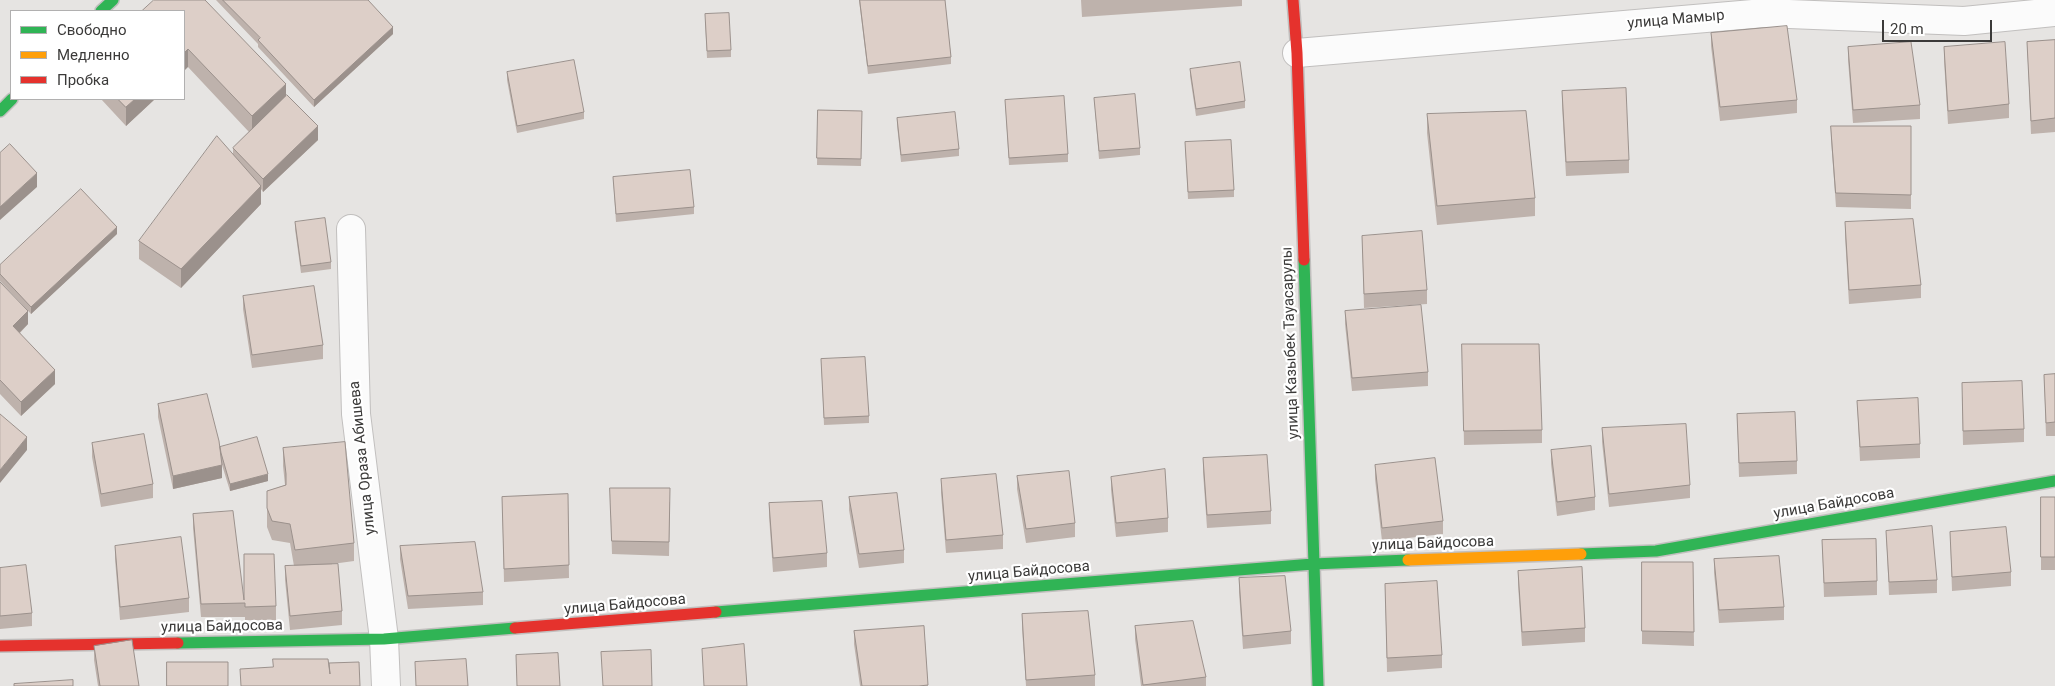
<!DOCTYPE html>
<html>
<head>
<meta charset="utf-8">
<style>
  body { margin:0 }
  #map { position:relative; width:2055px; height:686px; overflow:hidden; background:#e6e4e2; font-family:Roboto,sans-serif }
  canvas { display:block }
  .legend { position:absolute; left:10px; top:10px; width:175px; height:90px; box-sizing:border-box; background:#fff; border:1px solid #b1b0b0; margin:0; padding:6px 9px; list-style:none; font-size:15px; color:#3b3a39 }
  .legend li { display:flex; align-items:center; gap:10px; height:25px }
  .legend b { width:25px; border:1px solid #b1b0b0 }
  .scale { position:absolute; left:1882px; top:20px; width:110px; height:22px; box-sizing:border-box; border:2px solid #3b3a39; border-top:0; padding-left:6px; font-size:15px; line-height:18px; white-space:nowrap; color:#3b3a39; -webkit-text-stroke:4px #fff; paint-order:stroke }
</style>
</head>
<body>
<div id="map">
<canvas width="2055" height="686"></canvas>
<ul class="legend">
<li><b style="height:6px;background:#30b455"></b>Свободно</li>
<li><b style="height:6px;background:#ff9f0a"></b>Медленно</li>
<li><b style="height:6px;background:#e5322d"></b>Пробка</li>
</ul>
<div class="scale">20 m</div>
</div>
<script>
const g = document.querySelector('canvas').getContext('2d');
g.lineJoin = 'round';
function stroke(path, color, width, dash) { g.strokeStyle = color; g.lineWidth = width; g.lineCap = dash ? 'butt' : 'round'; g.setLineDash(dash || []); g.stroke(path); }
function paint(path, color) { g.fillStyle = color; g.fill(path, 'evenodd'); }
function write(font, color, halo, rows, align = 'center') {
  g.font = font + ' Roboto,sans-serif'; g.lineWidth = 4.5; g.setLineDash([]); g.textBaseline = 'middle'; g.strokeStyle = halo; g.fillStyle = color; for (const [text, x, y, turn = 0] of rows) {
    g.save(); g.translate(x, y); g.rotate((+turn || 0) * Math.PI / 180); g.textAlign = isNaN(turn) ? turn : align; if (halo) g.strokeText(text, 0, 0); g.fillText(text, 0, 0); g.restore();
  }
}
const street = new Path2D(`
  M1297,53l467,-40 200,8 91,-9
  M351,229l5,185 28,225 2,47`);
const fast = new Path2D(`
  M101,11l12,-11
  M0,111l12,-12
  M1304,260l14,426
  M1581,554l75,-3 399,-70
  M716,612l597,-48 95,-4
  M178,643l206,-4 131,-11`);
const slow = new Path2D(`
  M1408,560l173,-6`);
const jam = new Path2D(`
  M1293,0l4,53 7,207
  M515,628l201,-16
  M0,646l178,-3`);
const wall = new Path2D(`
  M216,0h152l25,34 -79,73 -56,-60v-3z
  M859,0h86l6,57v7l-83,10z
  M1081,0h161v6l-160,11z
  M184,11l102,85 32,44 -55,52 -2,-3v15l-80,84 -42,-29v-18l94,-87v-6l16,-16 -61,-65z
  M705,21l26,29v7l-24,1z
  M1711,33l86,67v13l-77,8 -9,-75z
  M2055,40v92l-24,2 -4,-92z
  M1848,47l72,58v14l-67,4 -5,-63z
  M1944,47l65,57v14l-61,6 -4,-64z
  M1190,69l55,32v7l-49,8 -6,-40z
  M507,72l77,40v7l-67,14 -10,-53z
  M1562,91l67,69v13l-63,3 -4,-71z
  M1094,98l46,50v7l-41,4z
  M101,99h54l-29,27z
  M1005,100l63,54v8l-59,3z
  M818,110l44,1 -1,55 -44,-1z
  M1427,114l108,84v18l-98,9 -10,-92z
  M897,118l62,31v7l-58,6 -4,-37z
  M1831,126h80v83l-75,-2 -5,-68z
  M1185,142l49,48v7l-46,2z
  M613,177l81,30v7l-78,8z
  M295,222l36,40v7l-30,4 -6,-44z
  M1845,222l76,63v13l-72,6 -4,-68z
  M117,234l-86,80 -31,-33v-16z
  M1362,236l65,54v14l-63,4z
  M0,282l28,42 -8,9 35,51 -34,32 -21,-22z
  M243,296l80,49v14l-71,9 -9,-59z
  M1345,311l83,61v14l-76,5 -7,-67z
  M1462,344l80,86v13l-78,2z
  M821,359l48,57v7l-45,2z
  M2055,374v62h-9l-2,-61z
  M1962,397l62,32v13l-61,3z
  M1857,401l63,43v14l-60,3z
  M158,404l62,43 48,34 -38,10 -8,-26v13l-49,11 -15,-72z
  M1737,414l60,47v13l-58,3z
  M1602,428l88,57v13l-81,9 -7,-65z
  M92,443l61,41v14l-52,9 -9,-50z
  M283,448l71,95v18l-22,3 10,47v14l-52,5 -5,-50v-14h9l-4,-23 -18,-3 -5,-13v-36l18,-6 -2,-19z
  M1551,450l44,47v13l-38,6 -6,-52z
  M1203,458l68,53v13l-64,4 -4,-56z
  M1375,465l68,56v13l-61,7 -7,-62z
  M1017,476l58,47v14l-49,6 -9,-54z
  M1111,477l57,41v14l-52,5 -5,-47z
  M941,479l62,56v14l-57,4 -5,-60z
  M610,488l60,14 -1,54 -57,-2z
  M568,494l1,84 -65,4 -2,-85z
  M849,497l55,53v13l-45,5 -10,-58z
  M2041,497h14v73h-14z
  M769,503l58,50v14l-54,5 -4,-56z
  M193,514l51,86 32,6v14h-31v-3h-44l-8,-89z
  M1886,531l51,49v13l-48,2z
  M1950,532l61,40v14l-59,5z
  M1822,540l55,41v14l-53,2z
  M115,546l74,52v14l-69,8 -5,-61z
  M400,546l83,46v13l-75,4 -8,-50z
  M1714,559l70,48v13l-65,3 -5,-50z
  M1642,562h51l1,84 -52,-2z
  M0,568l32,45v13l-32,3z
  M1518,571l67,57v14l-63,4 -4,-62z
  M1239,578l52,53v13l-48,5 -4,-57z
  M1385,584l57,71v13l-55,4z
  M1022,614l73,61v11h-69l-4,-58z
  M924,626l4,60h-68l-6,-42v-13z
  M1135,626l71,51v9h-65l-6,-47z
  M94,646l45,40h-41l-4,-26z`);
const shadedWall = new Path2D(`
  M393,27v7l-79,73v-7z
  M188,49v18l-4,4v-18z
  M286,84v19l-34,32v-19z
  M135,99h20l-29,27v-19z
  M318,126v14l-55,52v-13z
  M37,173v14l-37,33v-13z
  M261,186v18l-80,84v-19z
  M117,227v7l-86,80v-7z
  M28,311v13l-15,15v-13z
  M55,370v14l-34,32v-14z
  M27,437v13l-27,33v-13z
  M222,465v13l-49,11v-13z
  M268,474v7l-38,10v-7z`);
const building = new Path2D(`
  M154,0h51l81,84 -34,32 -64,-67 -4,4v-42h-42z
  M223,0h145l25,27 -79,73 -56,-60 2,-2z
  M860,0h85l6,57 -83,9z
  M729,13l2,37 -24,1 -2,-37z
  M1787,26l10,74 -77,7 -9,-74z
  M2055,40v78l-24,3 -4,-79z
  M1911,42l9,63 -67,5 -5,-63z
  M2005,42l4,62 -61,7 -4,-64z
  M574,60l10,52 -67,14 -10,-54z
  M1240,62l5,39 -49,8 -6,-40z
  M1626,88l3,72 -63,2 -4,-71z
  M1135,94l5,54 -41,3 -5,-53z
  M287,95l31,31 -55,53 -30,-31z
  M1064,96l4,58 -59,4 -4,-58z
  M118,99h17l-9,8z
  M818,110l44,1 -1,48 -44,-1z
  M1526,111l9,87 -98,8 -10,-92z
  M955,112l4,37 -58,6 -4,-37z
  M1831,126h80v69l-75,-2z
  M217,136l44,50 -80,83 -42,-28z
  M1231,140l3,50 -46,2 -3,-50z
  M10,144l27,29 -37,34v-54z
  M690,170l4,37 -78,7 -3,-37z
  M81,189l36,38 -86,80 -31,-33v-9z
  M325,218l6,44 -30,4 -6,-44z
  M1913,219l8,66 -72,5 -4,-68z
  M1422,231l5,59 -63,4 -2,-58z
  M0,282l28,29 -15,15 42,44 -34,32 -21,-22z
  M314,286l9,59 -71,10 -9,-59z
  M1421,305l7,67 -76,6 -7,-67z
  M1462,344h77l3,86 -78,1z
  M865,357l4,59 -45,2 -3,-59z
  M2055,374v48l-9,1 -2,-48z
  M2022,381l2,48 -61,2 -1,-48z
  M207,394l12,47 3,24 -49,11 -15,-72z
  M1918,398l2,46 -60,3 -3,-46z
  M1795,412l2,49 -58,2 -2,-49z
  M0,414l27,23 -27,33z
  M1686,424l4,61 -81,9 -7,-66z
  M144,434l9,50 -52,10 -9,-51z
  M257,437l11,37 -38,10 -9,-31 -1,-6z
  M345,442l9,101 -59,7 -5,-26 -18,-3 -5,-13v-17l19,-6v-11l-3,-26z
  M1591,446l4,51 -38,5 -6,-52z
  M1267,455l4,56 -64,4 -4,-57z
  M1435,458l8,63 -61,7 -7,-63z
  M1165,469l3,49 -52,5 -5,-46z
  M1069,471l6,52 -49,6 -9,-53z
  M996,474l7,61 -57,5 -5,-61z
  M610,488h60l-1,54 -57,-1z
  M897,493l7,57 -45,4 -10,-57z
  M568,494l1,71 -65,4 -2,-72z
  M2041,497h14v60h-14z
  M822,501l5,52 -54,5 -4,-55z
  M233,511l11,89v-46h30l2,52 -31,1v-4l-44,1 -8,-90z
  M1932,526l5,54 -48,2 -3,-51z
  M2006,527l5,45 -59,5 -2,-45z
  M181,537l8,61 -69,9 -5,-61z
  M1876,539l1,42 -53,2 -2,-43z
  M475,542l8,50 -75,4 -8,-50z
  M1779,556l5,51 -65,3 -5,-51z
  M1642,562h51l1,70 -52,-1z
  M338,564l4,47 -52,5 -5,-50z
  M26,565l6,48 -32,3v-48z
  M1582,567l3,61 -63,4 -4,-61z
  M1285,576l6,55 -48,5 -4,-58z
  M1437,581l5,74 -55,3 -2,-74z
  M1088,611l7,64 -69,5 -4,-66z
  M1193,621l13,56 -63,8 -8,-59z
  M924,626l4,59 -9,1h-57l-8,-55z
  M132,640l7,46h-39l-6,-40z
  M744,644l3,42h-43l-2,-37z
  M651,650l1,36h-49l-2,-34z
  M558,653l2,33h-43l-1,-31z
  M273,659h55l2,15 -1,-11 30,-1 1,24h-119l-1,-17 33,-2z
  M466,659l2,27h-52l-1,-24z
  M167,662h61v24h-61z
  M73,680v6h-59v-2z`);
const streetNames = [
  ["улица Мамыр",1676,20,-5],
  ["улица Казыбек Тауасарулы",1291,343,-92],
  ["улица Ораза Абишева",363,458,-96],
  ["улица Байдосова",1834,504,-10],
  ["улица Байдосова",1433,544,-2],
  ["улица Байдосова",1029,572,-5],
  ["улица Байдосова",625,605,-5],
  ["улица Байдосова",222,627,-1]
];
stroke(street, '#c1bfbe', 30);
stroke(fast, '#c1bfbe', 14);
stroke(slow, '#c1bfbe', 14);
stroke(jam, '#c1bfbe', 14);
stroke(street, '#fbfbfb', 28);
stroke(fast, '#30b455', 11);
stroke(slow, '#ff9f0a', 11);
stroke(jam, '#e5322d', 11);
paint(wall, '#beb2ac');
paint(shadedWall, '#9b918c');
paint(building, '#ddcfc8');
stroke(building, '#9b918c', 1);
write('15px', '#3b3a39', '#fff', streetNames);
</script>
</body>
</html>
